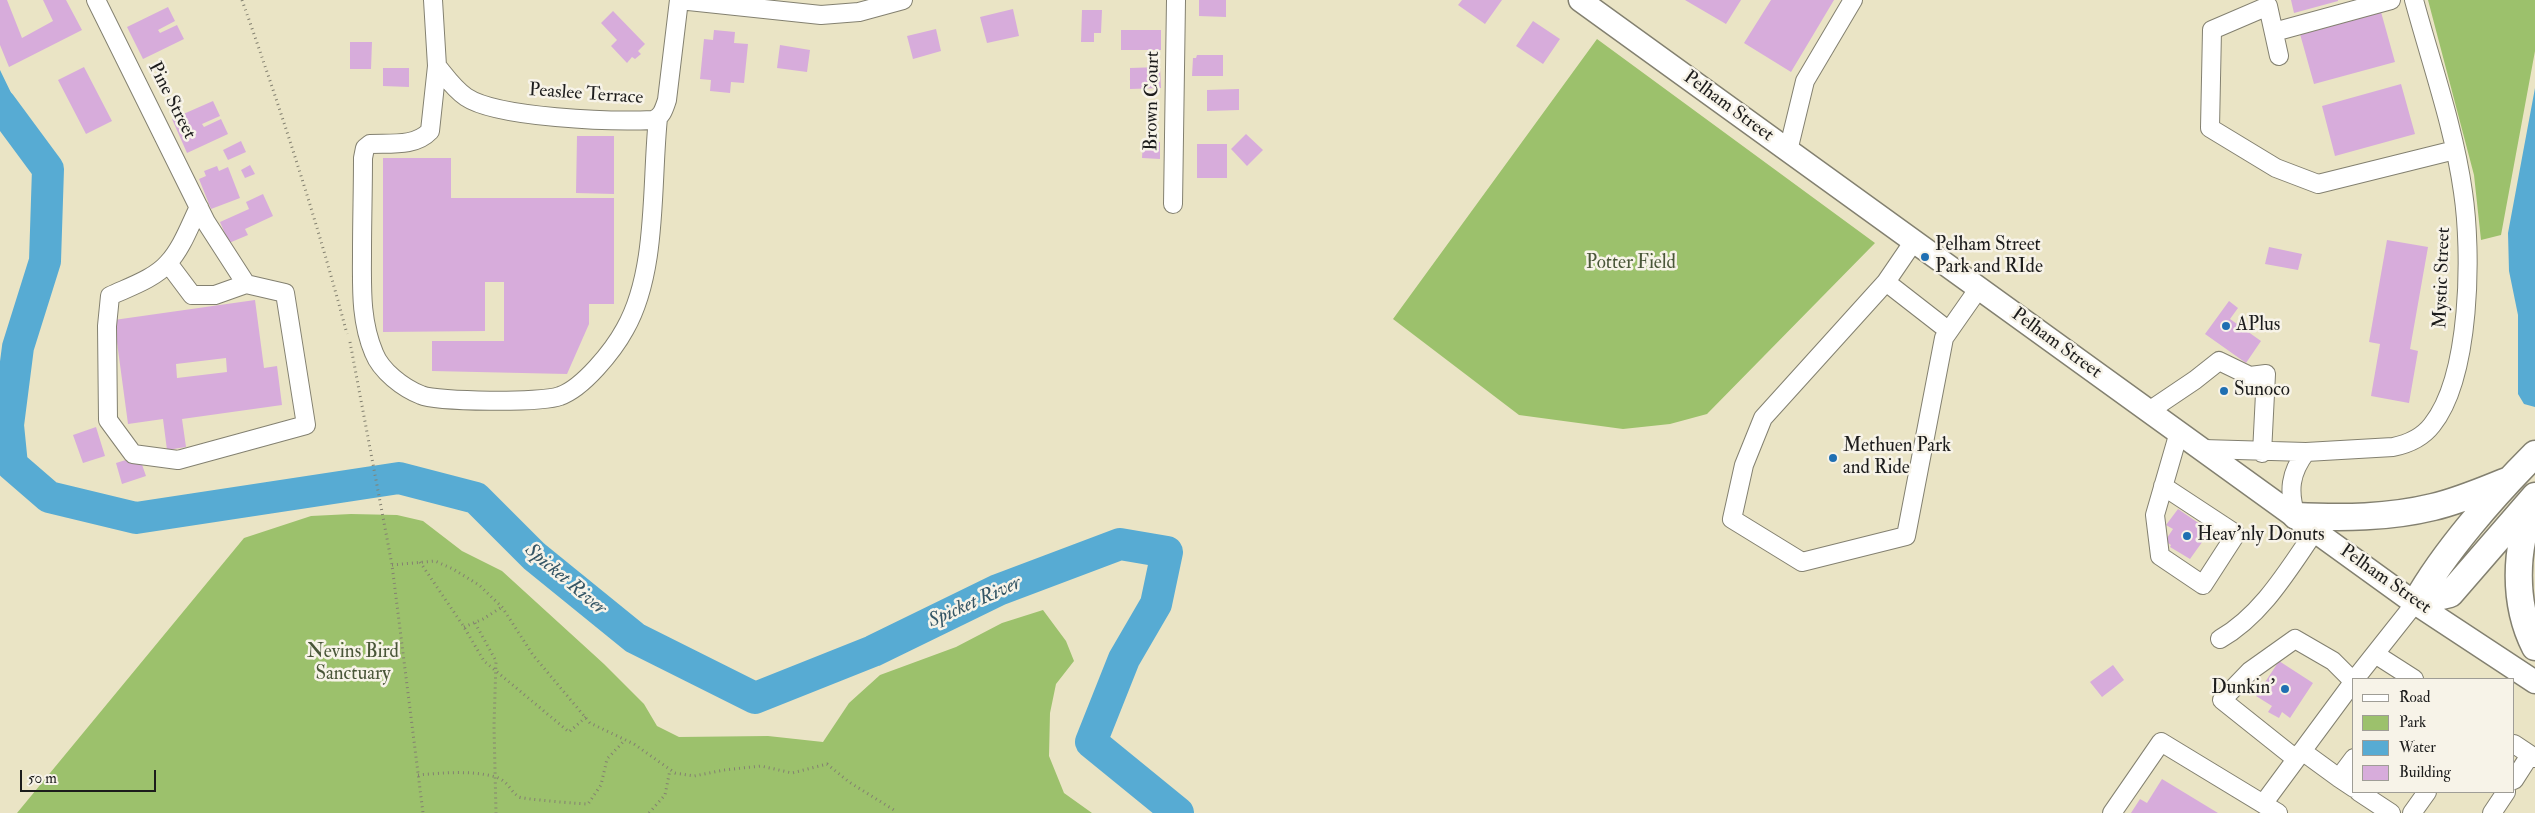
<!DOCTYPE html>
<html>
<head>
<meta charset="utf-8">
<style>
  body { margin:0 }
  #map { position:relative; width:2535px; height:813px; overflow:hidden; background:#eae4c5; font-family:"IM FELL Double Pica",serif }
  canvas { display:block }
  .legend { position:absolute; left:2352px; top:678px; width:162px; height:115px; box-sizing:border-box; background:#f7f3e8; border:1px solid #9f9d96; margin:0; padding:6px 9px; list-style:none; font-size:15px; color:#1c1c1c }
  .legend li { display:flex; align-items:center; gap:10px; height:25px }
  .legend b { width:25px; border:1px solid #9f9d96 }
  .scale { position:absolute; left:20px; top:770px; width:136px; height:22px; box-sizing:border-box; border:2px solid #1c1c1c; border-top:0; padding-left:6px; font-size:15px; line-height:18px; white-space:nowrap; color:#1c1c1c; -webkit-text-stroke:4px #f7f3e8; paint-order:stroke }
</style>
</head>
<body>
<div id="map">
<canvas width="2535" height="813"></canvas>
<ul class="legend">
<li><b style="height:6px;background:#fff"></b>Road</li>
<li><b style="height:14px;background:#9cc16c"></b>Park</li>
<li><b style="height:14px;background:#57abd3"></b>Water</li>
<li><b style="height:14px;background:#d7acdb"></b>Building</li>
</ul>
<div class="scale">50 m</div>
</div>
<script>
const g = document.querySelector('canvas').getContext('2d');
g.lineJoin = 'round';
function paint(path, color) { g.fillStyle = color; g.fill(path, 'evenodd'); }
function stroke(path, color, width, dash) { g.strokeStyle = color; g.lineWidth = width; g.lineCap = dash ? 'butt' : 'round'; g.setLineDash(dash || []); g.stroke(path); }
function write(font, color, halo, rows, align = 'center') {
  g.font = font + ' "IM FELL Double Pica",serif'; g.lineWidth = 5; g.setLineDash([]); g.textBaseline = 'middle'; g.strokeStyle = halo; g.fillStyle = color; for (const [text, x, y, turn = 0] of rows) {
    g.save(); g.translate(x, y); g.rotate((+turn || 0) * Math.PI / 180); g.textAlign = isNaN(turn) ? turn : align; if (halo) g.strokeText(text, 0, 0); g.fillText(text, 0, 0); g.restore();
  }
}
const green = new Path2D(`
  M2428,0h107v51l-34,184 -20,5 -7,-65z
  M1597,39l278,204 -168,171 -37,10 -47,5 -104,-14 -126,-96z
  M351,514l46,1 26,6 39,30 40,20 102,93 40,40 13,22 22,11 89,-1 55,6 26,-39 31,-28 76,-28 46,-24 41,-13 23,31 8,20 -18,23 -6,29 -1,43 15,37 28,20h4h-1079l227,-275 67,-22z`);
const water = new Path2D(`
  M0,69v1l48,99 -48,-42z
  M2535,88v319l-11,-3 -6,-10v-79l-9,-44 -1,-38z`);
const river = new Path2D(`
  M0,104l48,65 -3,92 -27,86 -10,78 4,40 37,32 87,21 263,-40 77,20 58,58 101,82 120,60 118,-47 125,-61 122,-46 47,8 -11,52 -32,55 -33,83 87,71`);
const building = new Path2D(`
  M0,0h7l15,38 31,-17 -10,-21h23l16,30 -73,37 -9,-22z
  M1199,0h27v17l-27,-1z
  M1462,0h40l-17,24 -27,-19z
  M1685,0h56l-15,24z
  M1771,0h63l-43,72 -47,-29z
  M2291,0h47v1l-44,12z
  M168,7l7,14 -17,9 2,3 17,-8 7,14 -41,20 -16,-32z
  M1013,9l6,27 -32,7 -7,-26z
  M1082,10h20l-1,23h-7v9h-13z
  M613,11l32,33 -7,7 3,3 -6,5 -3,-2 -5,6 -16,-17 6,-6 -16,-17z
  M2381,12l14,50 -81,22 -14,-50z
  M1533,21l27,18 -17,25 -27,-18z
  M936,29l5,22 -28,8 -6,-23z
  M714,30l21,2 -1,11 14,1 -4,39 -13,-1 -1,11 -20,-2 1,-11 -11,-1 4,-40 9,1z
  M1121,30h40v20h-40z
  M350,42h22l-1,27h-21z
  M780,45l30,5 -3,22 -30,-4z
  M1197,55h26v21h-31l1,-18h3z
  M84,67l28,54 -26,13 -28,-54z
  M1160,67l1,21 -31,1v-21z
  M383,68h26v19l-26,-1z
  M2401,84l14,50 -80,22 -13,-50z
  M1239,89v21l-32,1v-21z
  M213,101l7,15 -18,8 2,3 17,-8 7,15 -41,19 -15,-34z
  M1246,134l17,16 -16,16 -16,-17z
  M577,136h37v58l-38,-1z
  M241,141l5,11 -18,8 -5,-10z
  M1143,142h17v17l-18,-1z
  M1197,144h30v34h-30z
  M383,158h68v40h163v106h-25v20l-22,50 -135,-3v-30h72v-59h-19v49l-102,1z
  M250,165l5,9 -10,4 -4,-8z
  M217,166l2,5 9,-4 12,31 -29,11 -12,-30 7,-3 -2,-5z
  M263,194l10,22 -28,13 3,6 -19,8 -9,-21 29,-13 -3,-7z
  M2387,240l41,7 -18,102 8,2 -9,52 -38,-7 9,-52 -11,-2z
  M2269,247l33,7 -4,16 -33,-6z
  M255,300l9,68 13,-2 5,39 -100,14 4,28 -19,3 -4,-31 -35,5 -14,-104zM226,358l1,14 -50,6 -1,-14z
  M2229,301l9,7 -8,11 31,22 -15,22 -41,-29z
  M96,427l9,29 -22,7 -10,-28z
  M139,456l7,20 -24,8 -6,-21z
  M2178,509l32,22 -20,28 -20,-12 1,-2 -6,-4 8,-12 -7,-4z
  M2279,661l34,22 -23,35 -8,-6 -3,6 -11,-6 4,-6 -16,-10z
  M2113,665l11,15 -22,17 -12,-15z
  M2162,779l56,34h-87l9,-14 7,4z`);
const path = new Path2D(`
  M242,0c39,110 75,221 105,334
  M350,342l42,223 31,248
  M420,562l44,65 20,34 85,71 17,-15
  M392,565l43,-4 18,8 26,16 23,22 31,48 57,68 44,21 41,29 19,3 30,-6 37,-4 31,7 35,-9 22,18 45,28v3
  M475,623l21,38 -2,65 2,87
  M464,627l19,-8 19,-12
  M418,775c25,-2 53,-5 78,2 12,4 14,14 23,20 3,2 62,7 69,7l13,-19 6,-26 18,-19
  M649,813l16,-18 5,-25`);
const minor = new Path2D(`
  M96,0l110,222 40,62
  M433,0l4,66 -7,65c-15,16 -40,12 -60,13l-5,4 -2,10c0,31 -1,63 -1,94 0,34 -2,68 12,101 7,18 29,35 47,42 16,7 121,8 139,1 23,-8 53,-45 65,-67 33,-58 26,-145 33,-211
  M679,0l142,15 38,-3 44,-12
  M2274,32l117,-32
  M2279,56l-11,-50 -56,24 -2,98 66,40 42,16 137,-34
  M437,66c9,11 17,23 29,31 31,21 147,25 187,23 9,-3 11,-11 14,-20l12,-100
  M1788,151l17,-70 48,-81
  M1173,204l3,-204
  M1914,241l-28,41 -123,136 -19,47 -12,54 70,43 104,-26 38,-198 35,-50
  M168,263l24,32h23l31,-11 39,9 21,132 -128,35 -45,-6 -25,-34 -1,-94 3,-30c19,-9 44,-17 58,-33 14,-15 22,-38 31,-56
  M1886,282l63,49
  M2149,411l46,-31 24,-19 31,15 16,-2 -4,79
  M2203,449l103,3 87,-5c15,-3 29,-9 39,-22 39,-49 40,-173 31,-233 -9,-65 -32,-129 -49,-192
  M2163,486l73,48 -33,51 -43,-29 -5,-41 24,-83
  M2296,516c-8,-25 -6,-43 10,-64
  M2220,639c42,-24 68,-69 95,-108
  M2375,654l39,25
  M2355,679l61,-77
  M2514,744l21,14
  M2302,751l37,27
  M2354,758l-15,20 15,10
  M2296,759l-74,-59 28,-29 45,-32 38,22 20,20
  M2514,780l16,-25
  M2359,792l32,21
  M2263,804l91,-123
  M2112,813l49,-71 117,71
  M2412,813l15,-21
  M2492,813l14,-21`);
const major = new Path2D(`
  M1580,0l829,599 126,83`);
const highway = new Path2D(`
  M2534,504c-20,43 -21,100 1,143
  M2296,516c47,2 92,2 137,-9 26,-6 51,-17 76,-27
  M2416,602c28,-50 78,-107 119,-148
  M2416,602l34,-8 85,-98`);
const markers = [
  [1925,257,5,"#1f6fb2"],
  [2226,326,5,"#1f6fb2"],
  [2224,391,5,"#1f6fb2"],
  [1833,458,5,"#1f6fb2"],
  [2187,536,5,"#1f6fb2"],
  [2285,689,5,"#1f6fb2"]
];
const streetNames = [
  ["Peaslee Terrace",586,95,4],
  ["Pine Street",171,101,63],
  ["Brown Court",1153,101,-89],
  ["Pelham Street",1728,107,36],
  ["Mystic Street",2443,278,-88],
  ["Pelham Street",2056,344,36],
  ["Pelham Street",2385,580,35]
];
const poiNames = [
  ["Pelham Street",1935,246],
  ["Park and RIde",1935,268],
  ["APlus",2236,326],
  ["Sunoco",2234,391],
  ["Methuen Park",1843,447],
  ["and Ride",1843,469],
  ["Heav'nly Donuts",2197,536],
  ["Dunkin'",2275,689,"right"]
];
const parkNames = [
  ["Potter Field",1631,264],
  ["Nevins Bird",353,653],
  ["Sanctuary",353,675]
];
const waterNames = [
  ["Spicket River",565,580,40],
  ["Spicket River",975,603,-24]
];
paint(green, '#9cc16c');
paint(water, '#57abd3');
stroke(river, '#57abd3', 32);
paint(building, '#d7acdb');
stroke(minor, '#838070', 20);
stroke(major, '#838070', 25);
stroke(highway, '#838070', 29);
stroke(path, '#838070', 3, [1, 4]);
stroke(minor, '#fff', 18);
stroke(major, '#fff', 22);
stroke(highway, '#fff', 26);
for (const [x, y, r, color] of markers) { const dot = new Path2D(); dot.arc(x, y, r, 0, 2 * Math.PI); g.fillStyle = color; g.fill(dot); stroke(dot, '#f7f3e8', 2); }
write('19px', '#1c1c1c', '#f7f3e8', streetNames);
write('19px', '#1c1c1c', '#f7f3e8', poiNames, 'left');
write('19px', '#495638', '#f7f3e8', parkNames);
write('italic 20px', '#345565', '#f7f3e8', waterNames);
</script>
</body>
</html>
